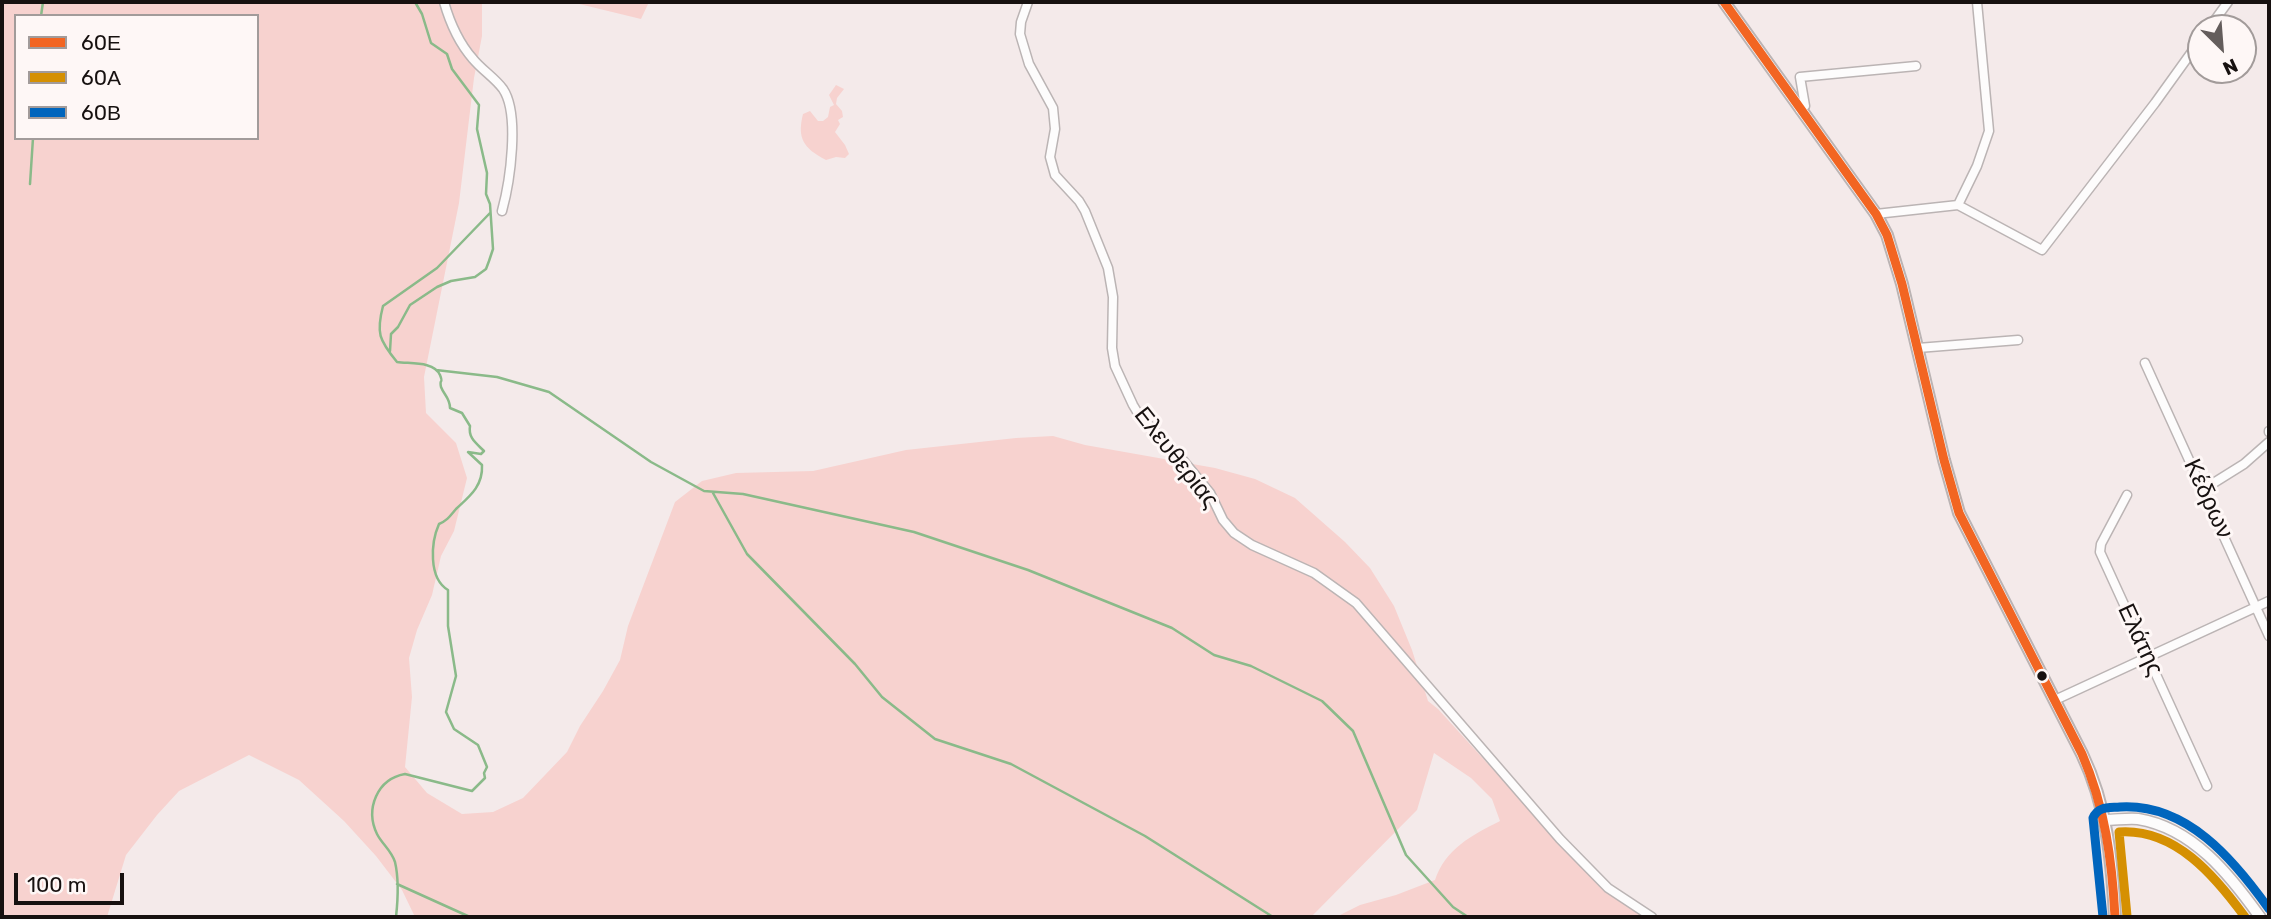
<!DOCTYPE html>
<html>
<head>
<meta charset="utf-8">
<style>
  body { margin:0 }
  #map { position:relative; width:2271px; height:919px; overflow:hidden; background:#f4eaea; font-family:Rubik,sans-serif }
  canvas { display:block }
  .frame { position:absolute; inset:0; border:4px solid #171110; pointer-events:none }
  .legend { position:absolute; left:14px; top:14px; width:245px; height:126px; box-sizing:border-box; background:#fef7f6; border:2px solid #a29b9a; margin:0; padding:9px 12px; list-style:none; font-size:21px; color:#171110 }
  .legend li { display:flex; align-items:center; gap:14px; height:35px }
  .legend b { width:35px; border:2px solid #a29b9a }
  .north { position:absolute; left:2187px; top:14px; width:70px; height:70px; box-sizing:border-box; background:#fef7f6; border:2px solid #a29b9a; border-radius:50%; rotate:155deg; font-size:19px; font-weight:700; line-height:28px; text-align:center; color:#171110 }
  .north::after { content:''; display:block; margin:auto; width:24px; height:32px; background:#645d5c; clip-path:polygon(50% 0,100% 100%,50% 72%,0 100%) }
  .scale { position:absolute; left:14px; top:873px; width:110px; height:32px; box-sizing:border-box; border:4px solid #171110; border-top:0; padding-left:9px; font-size:21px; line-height:24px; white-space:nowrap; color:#171110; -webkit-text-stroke:5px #fef7f6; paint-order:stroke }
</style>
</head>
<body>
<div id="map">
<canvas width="2271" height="919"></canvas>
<div class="frame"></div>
<ul class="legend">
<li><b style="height:9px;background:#f26522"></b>60Ε</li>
<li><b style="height:9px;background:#d59002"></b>60Α</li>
<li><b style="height:9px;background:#0065bd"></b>60Β</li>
</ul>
<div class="north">N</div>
<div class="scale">100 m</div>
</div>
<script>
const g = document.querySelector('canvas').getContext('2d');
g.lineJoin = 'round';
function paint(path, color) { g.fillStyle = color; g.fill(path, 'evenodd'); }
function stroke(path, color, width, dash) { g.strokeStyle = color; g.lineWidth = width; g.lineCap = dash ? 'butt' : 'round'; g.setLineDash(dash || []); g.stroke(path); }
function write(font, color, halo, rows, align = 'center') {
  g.font = font + ' Rubik,sans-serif'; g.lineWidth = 6; g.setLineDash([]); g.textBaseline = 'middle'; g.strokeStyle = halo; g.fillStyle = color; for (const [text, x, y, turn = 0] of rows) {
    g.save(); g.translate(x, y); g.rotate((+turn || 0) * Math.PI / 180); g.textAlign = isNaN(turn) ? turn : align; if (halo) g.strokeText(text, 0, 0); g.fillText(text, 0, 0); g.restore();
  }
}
const green = new Path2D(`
  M2,2h480v34l-8,42 -15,125 -35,174 2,36 30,30 11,35 -13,53 -13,25 -9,39 -15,35 -8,28 3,39 -7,70 22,26 35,21 31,-2 30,-14 44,-46 13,-26 23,-35 17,-31 8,-34 47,-124 27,-21 34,-8 77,-2 93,-21 110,-12 37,-2 32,9 130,23 40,11 40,19 50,44 25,26 24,38 18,44 16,51 10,8 152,167 17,15 43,26h-314l24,-12 36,-10 39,-15c10,-31 37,-45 65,-59l-8,-22 -21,-21 -37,-25 -17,57 -106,107h-896l-13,-27 -26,-34 -32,-35 -45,-41 -50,-25 -70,36 -22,24 -31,40 -19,62h-105zM16,16h241v122h-241z
  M571,2h78l-8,17z
  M836,85l8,4 -7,9 -1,6 6,7 1,6 -5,3 2,4 -5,8 10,13 4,9 -4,4 -9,-1 -10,3c-23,-12 -29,-22 -23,-46l7,-3 8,10h5l5,-4 2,-10 4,-2 -5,-10z`);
const stream = new Path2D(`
  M41,16l2,-14
  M30,184l3,-46
  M390,351l1,-17 7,-7 12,-22 27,-18 14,-6 24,-4 11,-8 3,-8 4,-12 -3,-45 -4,-10 1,-21 -10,-44 2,-24 -27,-36 -5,-15 -16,-11 -9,-29 -7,-12
  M436,370l61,7 52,15 102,70 53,29 39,3 171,38 114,38 144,58 42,27 37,11 71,35 31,30 53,124 47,52 15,10
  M713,493l34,61 108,110 27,33 53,42 76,25 134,72 128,81
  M397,884l73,33
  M396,917c2,-18 3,-38 -1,-55 -4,-12 -13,-18 -18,-28 -12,-25 0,-55 28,-60l67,17 13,-13 -1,-5 3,-6 -9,-22 -24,-16 -8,-17 10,-36 -8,-50v-36c-20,-12 -17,-48 -9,-66 9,-4 11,-8 17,-15 14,-13 27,-23 26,-44l-14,-13 13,2 3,-3c-8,-8 -16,-13 -14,-25l-8,-13 -12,-5c0,-10 -6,-13 -9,-21 -2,-10 3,-2 -1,-12 -6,-14 -30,-11 -43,-13 -18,-22 -21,-29 -14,-56l54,-38 53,-55`);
const minor = new Path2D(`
  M444,2c6,21 14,40 29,57 9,11 22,19 30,30 17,25 7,93 -1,122
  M1028,2l-7,20 -1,12 9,30 24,44 2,21 -5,28 5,18 24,26 6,10 23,57 5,29 -1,51 3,18 18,39 6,10 43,44 28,34 13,27 11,13 18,12 62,28 42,30 204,236 48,49 44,29
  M1977,2l12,129 -12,35 -19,39 84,45 113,-147 46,-64
  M2209,28l19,-26
  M1800,110l5,-4 -5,-29 116,-11
  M1876,214l82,-9
  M1918,348l100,-8
  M2145,363l124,273
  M2269,431v1
  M2204,489l40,-25 25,-22
  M2127,495l-26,49 -1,8 107,234
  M2055,700l214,-99`);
const tertiary = new Path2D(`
  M2105,820c11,0 22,-2 33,-1 55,9 92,56 122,98`);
const secondary = new Path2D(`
  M1724,2l152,212 11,21 15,49 42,176 15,53 123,241c25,52 30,107 33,163`);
const bus1 = new Path2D(`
  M1724,2l152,212 11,21 15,49 42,176 15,53 123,241c23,53 30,106 33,163`);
const bus2 = new Path2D(`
  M2127,916l-8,-84c56,-4 96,44 126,85`);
const bus3 = new Path2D(`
  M2103,917l-10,-99c5,-12 16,-10 27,-11 67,-4 114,53 149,102`);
const markers = [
  [2042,676,6,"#171110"]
];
const streetNames = [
  ["Ελευθερίας",1176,458,52],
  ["Κέδρων",2208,499,65],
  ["Ελάτης",2140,640,65]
];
paint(green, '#f7d2cf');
stroke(stream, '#8aba89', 2.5);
stroke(minor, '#bbb4b4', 11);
stroke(tertiary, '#bbb4b4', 13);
stroke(secondary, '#bbb4b4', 14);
stroke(minor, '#fdfcfc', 8);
stroke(tertiary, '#fdfcfc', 10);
stroke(secondary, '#fdfcfc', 10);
stroke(bus1, '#f26522', 9);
stroke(bus2, '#d59002', 9);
stroke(bus3, '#0065bd', 9);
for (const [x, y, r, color] of markers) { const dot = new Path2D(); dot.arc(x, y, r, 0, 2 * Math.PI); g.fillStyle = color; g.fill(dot); stroke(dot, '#fef7f6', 2.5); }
write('24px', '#171110', '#fef7f6', streetNames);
</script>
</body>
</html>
